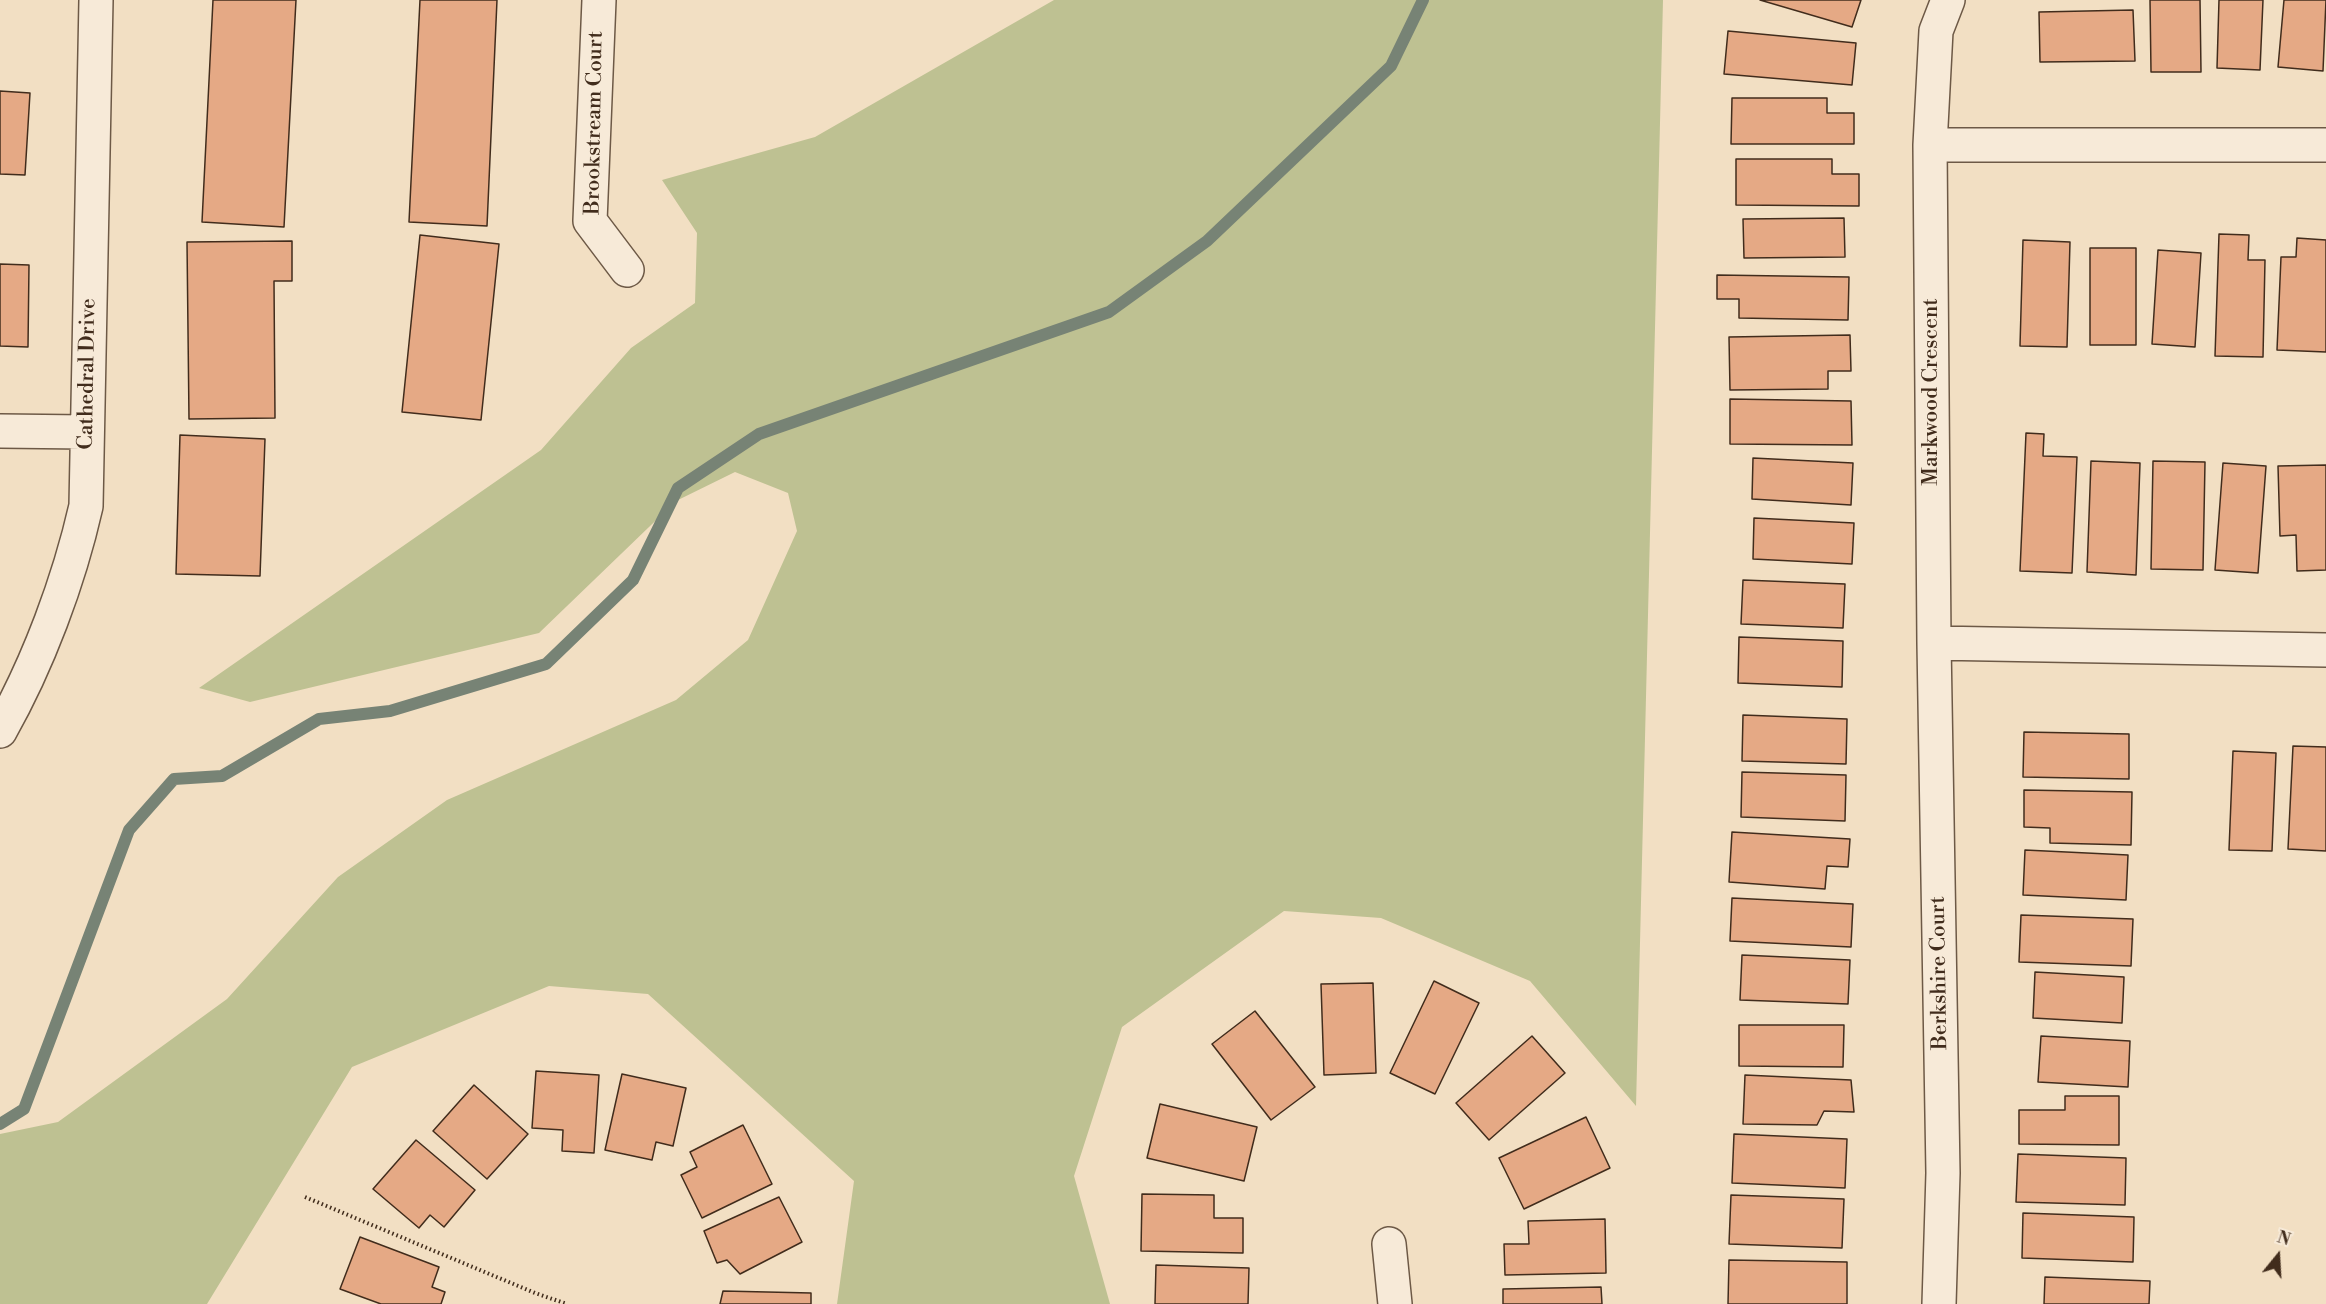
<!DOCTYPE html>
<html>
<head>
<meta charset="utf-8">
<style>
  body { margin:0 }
  #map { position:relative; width:2326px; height:1304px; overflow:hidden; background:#f2dfc3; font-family:"Libre Bodoni",serif }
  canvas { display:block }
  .north { position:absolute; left:2248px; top:1226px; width:60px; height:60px; -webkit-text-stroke:4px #f7ead8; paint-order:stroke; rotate:18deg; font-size:16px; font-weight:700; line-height:24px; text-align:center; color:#412c1c }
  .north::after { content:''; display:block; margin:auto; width:21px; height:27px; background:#412c1c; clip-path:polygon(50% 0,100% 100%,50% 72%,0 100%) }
</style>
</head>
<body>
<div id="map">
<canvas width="2326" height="1304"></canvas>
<div class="north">N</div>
</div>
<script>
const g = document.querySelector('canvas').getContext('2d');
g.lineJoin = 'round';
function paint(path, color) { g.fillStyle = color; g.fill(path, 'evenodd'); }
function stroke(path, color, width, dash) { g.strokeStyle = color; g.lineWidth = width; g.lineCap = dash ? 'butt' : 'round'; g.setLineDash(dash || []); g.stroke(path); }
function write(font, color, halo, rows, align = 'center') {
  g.font = font + ' "Libre Bodoni",serif'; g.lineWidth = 4.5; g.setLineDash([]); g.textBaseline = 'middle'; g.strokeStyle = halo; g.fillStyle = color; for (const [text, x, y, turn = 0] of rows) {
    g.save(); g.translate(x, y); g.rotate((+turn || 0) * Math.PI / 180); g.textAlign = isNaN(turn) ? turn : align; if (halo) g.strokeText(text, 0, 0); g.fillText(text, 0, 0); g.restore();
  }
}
const green = new Path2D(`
  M1054,0h609l-27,1106 -106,-125 -149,-63 -97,-7 -162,116 -48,149 36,128h-273l17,-123 -206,-187 -99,-8 -197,81 -145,237h-207v-170l58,-12 169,-123 111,-122 109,-77 229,-100 72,-60 49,-109 -9,-38 -53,-21 -59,29 -137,132 -289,69 -51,-14 342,-238 90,-102 64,-45 2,-70 -35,-53 153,-43z`);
const stream = new Path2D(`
  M0,1124l24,-15 105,-279 45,-51 48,-3 97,-57 71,-8 156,-47 87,-84 45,-92 81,-54 350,-122 98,-71 184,-175 32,-66`);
const building = new Path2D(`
  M213,0h83l-12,227 -82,-5z
  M420,0h77l-10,226 -78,-4z
  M1760,0h101l-9,27z
  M2150,0h50l1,72h-50z
  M2219,0h44l-3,70 -43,-2z
  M2284,0h42l-3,71 -45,-4z
  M2133,10l2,51 -95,1 -1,-50z
  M1728,31l128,12 -4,42 -128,-11z
  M0,91l30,2 -5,82 -25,-1z
  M1732,98h95v15h27v31h-123z
  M1736,159h96v15h27v32l-123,-1z
  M1844,218l1,39 -101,1 -1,-39z
  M2219,234l30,1 -1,25h17l-2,97 -48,-1z
  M420,235l79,9 -18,176 -79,-8z
  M2297,238l29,2v112l-49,-2 4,-93h15z
  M2023,240l47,2 -3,105 -47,-1z
  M292,241v40h-18l1,137 -86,1 -2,-177z
  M2090,248h46v97h-46z
  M2158,250l43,3 -6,94 -43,-3z
  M0,264l29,1 -1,82 -28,-1z
  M1717,275l132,2 -1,43 -109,-2v-19h-22z
  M1850,335l1,36h-23v18l-98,1 -1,-53z
  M1730,399l121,2 1,44 -122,-1z
  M2026,433l18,1 -1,22 34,1 -5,116 -52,-2z
  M180,435l85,4 -5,137 -84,-2z
  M1753,458l100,5 -2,42 -99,-6z
  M2091,461l49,2 -4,112 -49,-3z
  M2153,461l52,1 -2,108 -52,-1z
  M2223,463l43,3 -8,107 -43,-3z
  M2326,465v105l-29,1 -1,-36 -16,1 -2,-70z
  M1754,518l100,5 -2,41 -99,-5z
  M1743,580l102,4 -2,44 -102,-4z
  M1739,637l104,4 -1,46 -104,-4z
  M1743,715l104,4 -1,45 -104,-3z
  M2024,732l105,2v45l-106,-2z
  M2293,746l33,1v104l-38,-2z
  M2233,751l43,2 -4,98 -43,-1z
  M1742,772l104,3 -1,46 -104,-4z
  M2024,790l108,2 -1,53 -81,-2v-15l-26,-1z
  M1732,832l118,7 -2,28 -21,-1 -2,23 -96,-7z
  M2025,850l103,5 -2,45 -103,-5z
  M1732,898l121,6 -2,43 -121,-6z
  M2021,915l112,4 -2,47 -112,-4z
  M1742,955l108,5 -2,44 -108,-4z
  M2035,972l89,5 -2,46 -89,-5z
  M1434,981l45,22 -44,91 -45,-21z
  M1373,983l3,90 -52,2 -3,-91z
  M1255,1011l60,76 -44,33 -59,-76z
  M1739,1025h105l-1,42 -104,-1z
  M1532,1036l33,37 -76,67 -33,-37z
  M2041,1036l89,5 -2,46 -90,-5z
  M536,1071l63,4 -5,78 -32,-2 1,-21 -31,-2z
  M622,1074l64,14 -13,58 -17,-4 -4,18 -47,-10z
  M1745,1075l106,5 3,32 -30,-1 -7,14 -74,-1z
  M474,1085l54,49 -41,45 -54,-48z
  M2065,1096h54v49l-100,-1v-34h46z
  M1160,1104l97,23 -13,54 -97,-23z
  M1586,1117l24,51 -86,41 -25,-51z
  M743,1125l29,59 -70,34 -21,-43 16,-8 -7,-15z
  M1734,1134l113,5 -2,49 -113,-5z
  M416,1140l59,50 -31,37 -14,-12 -11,13 -46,-39z
  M2018,1154l108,4 -1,47 -109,-3z
  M1142,1194l72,1v23h29v35l-102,-2z
  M1731,1195l113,4 -2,49 -113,-4z
  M779,1197l23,45 -62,32 -13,-14 -10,3 -13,-32z
  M2023,1213l111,4 -1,45 -111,-4z
  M1605,1219l1,54 -101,2 -1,-31h25l-1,-23z
  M360,1237l79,30 -7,20 13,5 -4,12h-60l-41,-15z
  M1729,1260l118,2v42h-119z
  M1156,1265l93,3 -1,36h-93z
  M2045,1277l105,4 -1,23h-105z
  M1601,1287l1,17h-99v-15z
  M723,1291l88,2v11h-91z`);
const path = new Path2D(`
  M305,1197l230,96 32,11`);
const minor = new Path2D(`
  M599,0l-9,221 37,49
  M1930,145h396
  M0,431l86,1
  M1934,643l392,7
  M0,731c38,-67 69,-150 86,-225l10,-506
  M1389,1244l6,60
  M1939,1304l4,-131 -9,-530 -4,-498 6,-114 12,-31`);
const streetNames = [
  ["Brookstream Court",595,123,-89],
  ["Cathedral Drive",88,374,-89],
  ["Markwood Crescent",1932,392,-90],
  ["Berkshire Court",1940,973,-91]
];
paint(green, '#bec192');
stroke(stream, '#778375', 12);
paint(building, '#e5a985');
stroke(building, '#412c1c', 1.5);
stroke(minor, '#6d5946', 36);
stroke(path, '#412c1c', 4, [1.5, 3]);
stroke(minor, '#f7ead8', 33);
write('21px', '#412c1c', '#f7ead8', streetNames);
</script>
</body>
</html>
